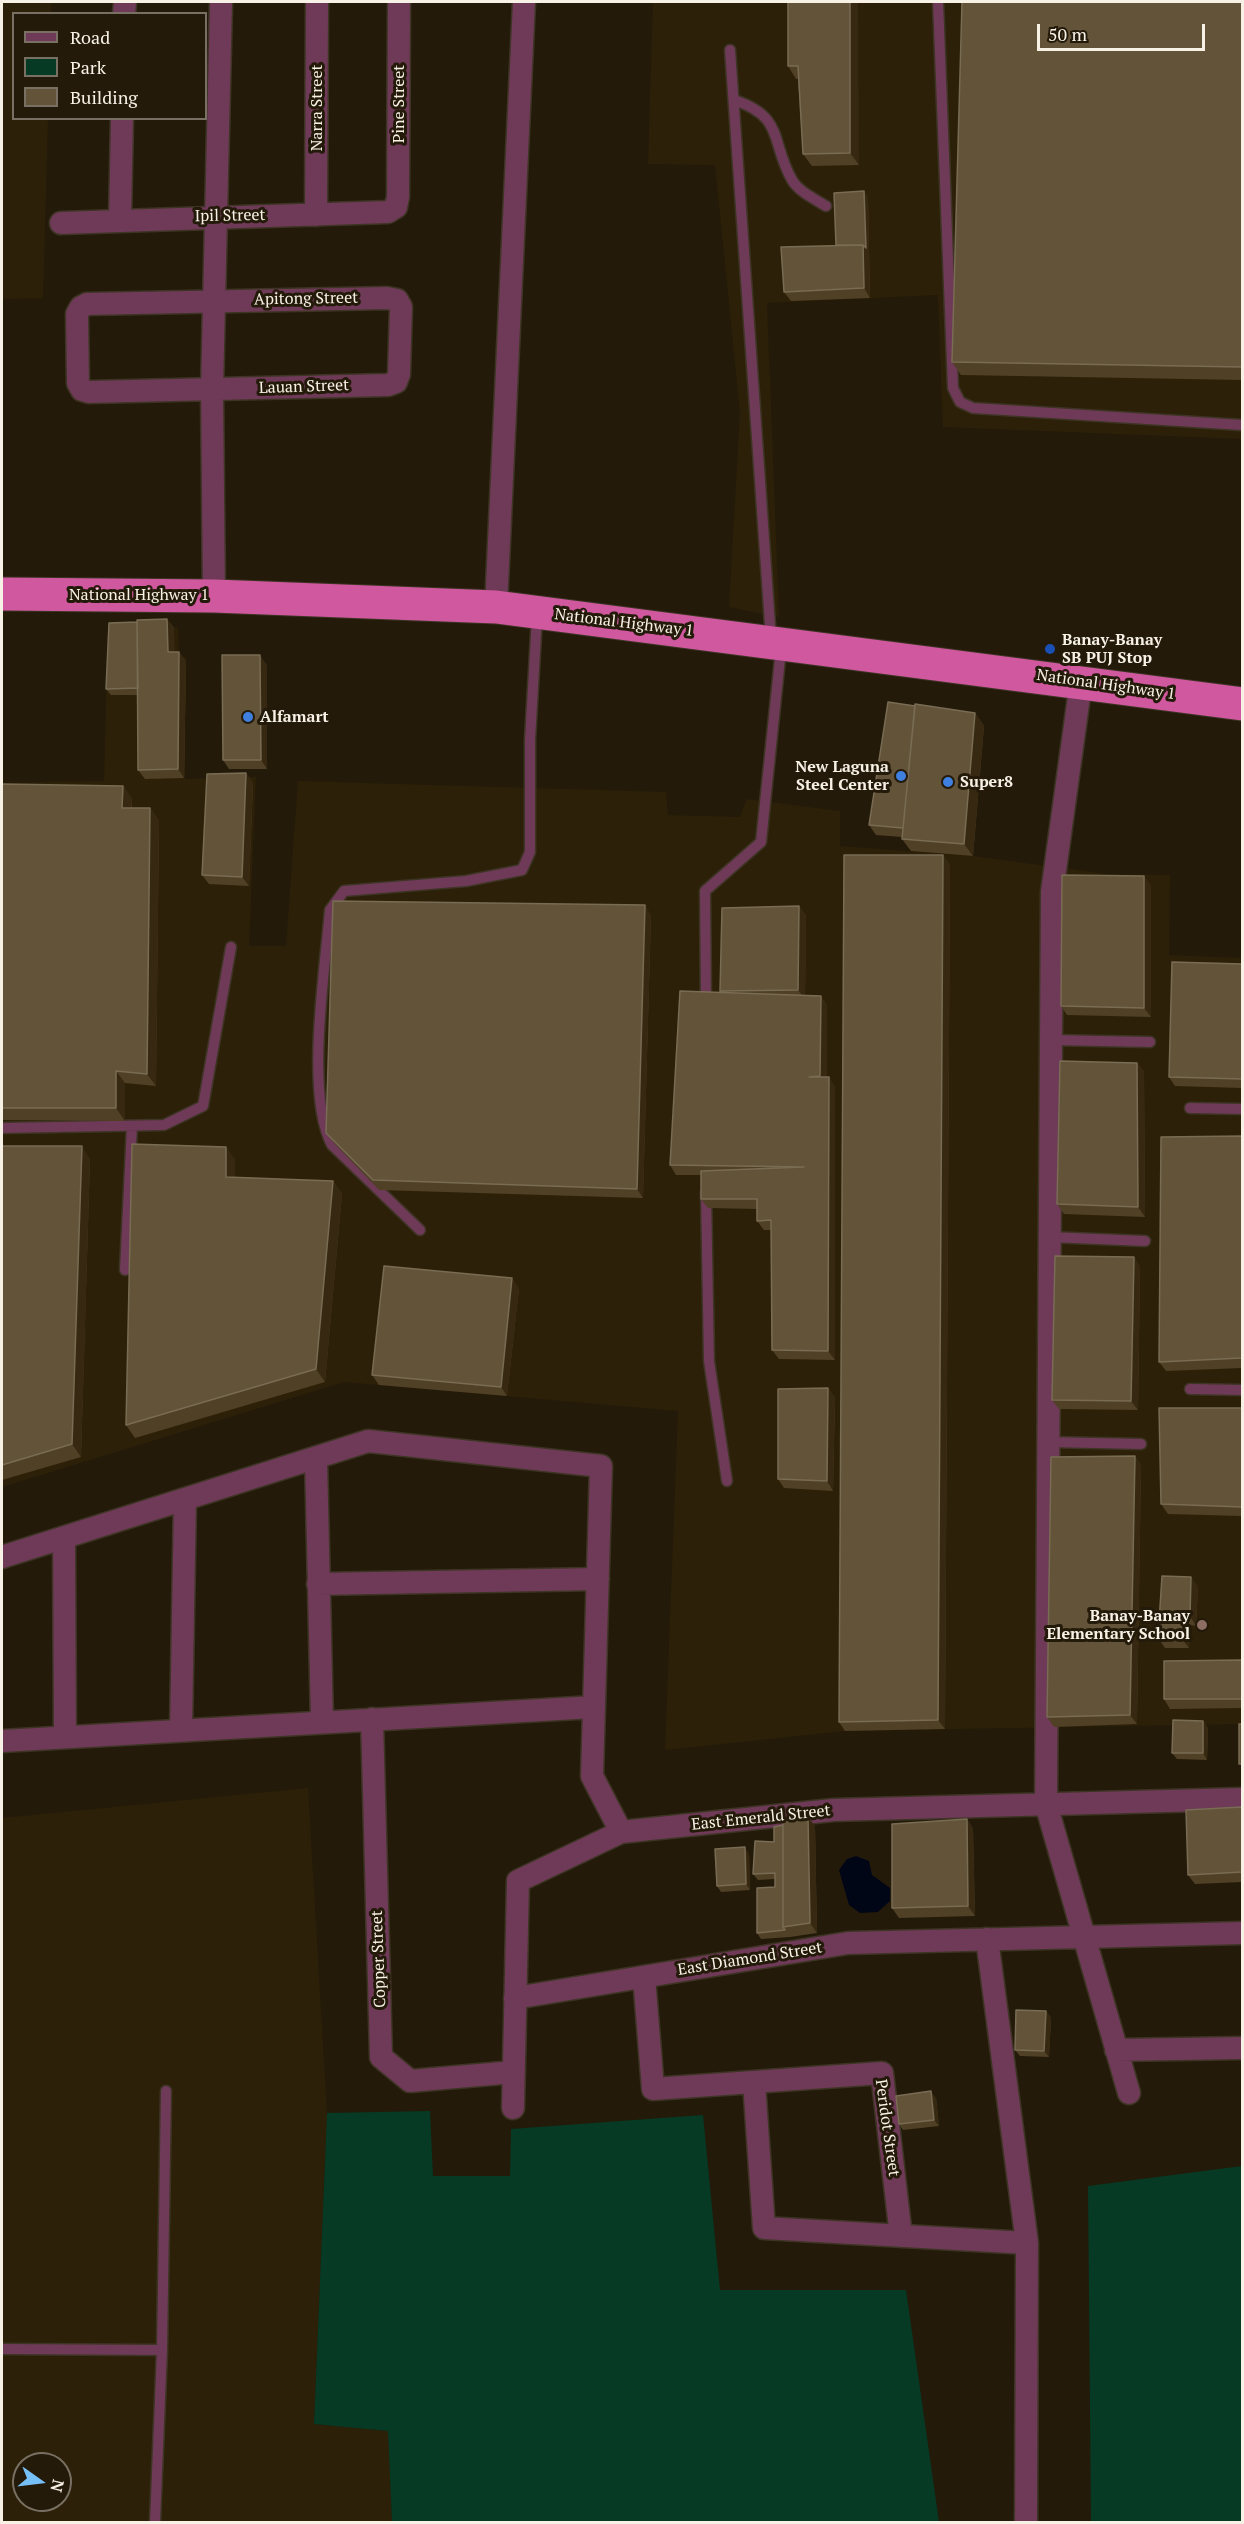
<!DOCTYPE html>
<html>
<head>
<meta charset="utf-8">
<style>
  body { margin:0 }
  #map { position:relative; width:1244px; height:2524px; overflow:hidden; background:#241a0a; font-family:"PT Serif",serif }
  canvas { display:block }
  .frame { position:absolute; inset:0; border:3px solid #f7f1e6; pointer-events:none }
  .legend { position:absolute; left:12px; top:12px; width:195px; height:108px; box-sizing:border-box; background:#241a0a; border:2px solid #787062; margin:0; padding:8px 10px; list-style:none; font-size:18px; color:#f7f1e6 }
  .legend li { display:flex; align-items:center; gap:12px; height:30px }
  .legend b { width:30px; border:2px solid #787062 }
  .north { position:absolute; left:12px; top:2452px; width:60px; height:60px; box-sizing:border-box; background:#241a0a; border:2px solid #787062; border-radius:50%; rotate:104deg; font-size:16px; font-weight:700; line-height:24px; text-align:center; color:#f7f1e6 }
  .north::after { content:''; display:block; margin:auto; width:21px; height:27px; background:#77bff7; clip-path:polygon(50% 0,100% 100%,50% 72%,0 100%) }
  .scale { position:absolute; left:1037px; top:24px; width:168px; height:27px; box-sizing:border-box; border:3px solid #f7f1e6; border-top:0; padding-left:8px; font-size:18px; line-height:21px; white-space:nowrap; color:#f7f1e6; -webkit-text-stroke:4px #241a0a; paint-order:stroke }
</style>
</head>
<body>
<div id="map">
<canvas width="1244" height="2524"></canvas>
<div class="frame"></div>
<ul class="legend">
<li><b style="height:8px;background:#6e3a57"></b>Road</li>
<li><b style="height:16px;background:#063a24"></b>Park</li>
<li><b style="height:16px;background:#625339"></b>Building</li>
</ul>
<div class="north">N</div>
<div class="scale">50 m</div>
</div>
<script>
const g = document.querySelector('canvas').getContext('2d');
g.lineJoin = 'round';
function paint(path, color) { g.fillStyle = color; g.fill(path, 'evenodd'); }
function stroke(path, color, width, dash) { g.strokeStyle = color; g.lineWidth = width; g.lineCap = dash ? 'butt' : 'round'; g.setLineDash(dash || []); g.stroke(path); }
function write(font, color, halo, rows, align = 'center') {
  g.font = font + ' "PT Serif",serif'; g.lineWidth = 6; g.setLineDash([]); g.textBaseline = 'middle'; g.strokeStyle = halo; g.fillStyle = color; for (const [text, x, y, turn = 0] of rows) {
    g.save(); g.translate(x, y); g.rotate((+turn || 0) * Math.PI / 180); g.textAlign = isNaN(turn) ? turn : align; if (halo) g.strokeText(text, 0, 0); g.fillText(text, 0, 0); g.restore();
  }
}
const built = new Path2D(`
  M2,2h49v11l-37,1v104l34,1 -5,179 -41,1z
  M653,2h589v437l-299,-12 -5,-132 -171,8 12,314 -50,-10 11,-194 -25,-248 -67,-1z
  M178,627l1,29 7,1 -1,122 71,-2 -7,169h37l12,-165 368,11 2,23 72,2 7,-18 93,12v35l133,10 133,18 64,1 -1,80 73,3v766l-397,7 -180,19 13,-339 -334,-29 -342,105v-704l102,-2 4,-152z
  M308,1788l19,325 -13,311 75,7 3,91h-390v-704zM24,2464h36v36h-36z`);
const green = new Path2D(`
  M430,2111l3,65h77l1,-47 192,-14 17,175h186l33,232h-547l-4,-91 -74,-7 13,-311z
  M1242,2166v356h-151l-3,-336z`);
const water = new Path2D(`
  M856,1856l13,5 3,14 18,13v13l-12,11 -18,1 -11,-8 -10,-35 8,-11z`);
const service = new Path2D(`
  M938,2l15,386 7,14 13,6 269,17
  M730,50l41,589
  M734,100c51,17 36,41 58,80 7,12 23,19 34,26
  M706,1001l-1,-110 56,-49 20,-193
  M1051,1040l99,2
  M1190,1108l52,1
  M2,1128l162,-3 39,-19 28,-159
  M706,1193l3,168 18,120
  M420,1230l-88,-85c-27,-50 -7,-175 -2,-235l14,-19 122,-10 56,-11 8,-18v-112l7,-123
  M1049,1237l96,4
  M125,1270l7,-144
  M1190,1389l52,1
  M1048,1442l93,2
  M2,2349l160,1 -7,172
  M162,2350l4,-259`);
const minor = new Path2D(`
  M124,14l1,-12
  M316,215l1,-213
  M120,220l2,-102
  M61,223l327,-11 8,-5 2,-10 1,-195
  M387,298l10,2 4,7 -2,67 -3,8 -8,3 -299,7 -7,-2 -4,-7 -1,-69 4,-7 6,-3z
  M214,596l-2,-206 9,-388
  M496,607l28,-605
  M1081,682l-29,210 -6,912 83,289
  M316,1458l6,264
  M64,1538l1,199
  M2,1557l366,-116 233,25 -9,310 29,56
  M318,1584l280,-5
  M372,1719l9,338 29,24 104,-9
  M181,1730l4,-231
  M2,1741l592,-34
  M987,1939l40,304 -1,279
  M644,1977l9,112 229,-16 19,163
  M515,1998l333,-55 394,-10
  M1116,2050l126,-2
  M754,2082l10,146 263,15
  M513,2108l5,-227 103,-49 212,-22 409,-11`);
const trunk = new Path2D(`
  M2,594l212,2 282,11 746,97`);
const wall = new Path2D(`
  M788,2l71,163 -47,1 -9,-12 -5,-75h-2l-8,-13z
  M1242,2v378l-281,-5 -9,-13z
  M864,191l4,7 2,100 -79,3 -7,-9 52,-47z
  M167,619l7,9v24h5l7,10 -2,116 -39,1 -7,-9v-75h-27l-5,-6 31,-67z
  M267,665v104h-38l-6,-9z
  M915,706l60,7 9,13 -11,130 -62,-5 -9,-12v-2l-26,-2 -7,-10z
  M253,782l-4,104 -40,-2 -7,-9z
  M2,784l121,2 9,13v9h18l9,13 -3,265 -31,-3v38l-123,-1z
  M950,864l-5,865 -100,2 -6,-9z
  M1151,885v132l-84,-2 -6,-9z
  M799,906l7,10 -1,80h16l6,10v71l8,10v273l-56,-1 -7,-9 -1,-120h-7l-7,-9v-12l-49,-1 -7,-9v-24h-25l-6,-10 51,-173 -1,-1z
  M651,915l-8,283 -264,-8 -46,-48 -7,-9z
  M1242,964v124l-67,-2 -6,-9z
  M1137,1063l7,9 1,145 -81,-3 -7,-10z
  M1242,1136v232l-76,3 -7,-9z
  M2,1146l88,13 -9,298 -79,23z
  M235,1159v18l98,4 9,13 -17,188 -190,56 -9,-13z
  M1134,1257l6,10 -2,143 -79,-1 -7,-9z
  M519,1288l-12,108 -128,-11 -7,-10z
  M828,1388l7,10 -2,93 -49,-3 -6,-9z
  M1242,1408v108l-74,-2 -7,-10z
  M1135,1456l6,9 -4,259 -83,3 -7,-10z
  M1198,1586l-2,40 -6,-1 -1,23h-24l-7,-10z
  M1242,1660v48l-72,1 -6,-10z
  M1203,1721l5,7 -1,32 -30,-1 -5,-6z
  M1242,1807v75l-47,2 -7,-9z
  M967,1819l6,10 2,87 -76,2 -7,-10z
  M815,1826l2,107 -27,4 -29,2 -4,-6 18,-46v-8l-17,1 -5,-6 21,-32z
  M749,1854l1,36 -29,2 -4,-6z
  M1046,2011l5,7 -2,39 -29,-1 -5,-6z
  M936,2098l3,28 -36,4 -4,-6z`);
const shadedWall = new Path2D(`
  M850,2h8l1,163 -9,-12z
  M864,191l4,7 2,100 -6,-10z
  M167,619l7,9 1,34 -7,-10z
  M179,652l7,10 -2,116 -6,-9z
  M260,655l7,10v104l-6,-9z
  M975,713l9,13 -11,130 -9,-12z
  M246,773l7,9 -4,104 -7,-9z
  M123,786l9,13 -1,21 -9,-12z
  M150,808l9,13 -3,265 -9,-12z
  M943,855l7,9 -5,865 -7,-9z
  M1144,876l7,9v132l-7,-9z
  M645,905l6,10 -8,283 -6,-9z
  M799,906l7,10 -1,83 -7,-9z
  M821,996l6,10v80l-7,-10z
  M1137,1063l7,9 1,145 -7,-10z
  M116,1071l9,12v38l-9,-13z
  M829,1077l6,10v273l-7,-9z
  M82,1146l8,13 -9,298 -9,-13z
  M226,1147l9,12v31l-9,-13z
  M333,1181l9,13 -17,188 -9,-13z
  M1134,1257l6,10 -2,143 -7,-9z
  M512,1278l7,10 -12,108 -6,-9z
  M828,1388l7,10 -2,93 -6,-10z
  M1135,1456l6,9 -4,259 -7,-9z
  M1191,1577l7,9 -2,40 -6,-10z
  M1183,1616l7,9 -1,23 -7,-9z
  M1203,1721l5,7 -1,32 -4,-7z
  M808,1817l7,9 2,107 -7,-10z
  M967,1819l6,10 2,87 -7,-10z
  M745,1847l4,7 1,36 -4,-6z
  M1046,2011l5,7 -2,39 -5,-6z
  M931,2091l5,7 3,28 -5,-6z`);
const building = new Path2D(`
  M788,2h62v151l-47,1 -5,-88h-10z
  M962,2h280v365l-290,-5z
  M864,191l2,57 -3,-3h-27l-2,-52z
  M863,245l1,43 -80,4 -3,-45z
  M167,619l1,33h11l-1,117 -40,1 -1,-150z
  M137,622l1,66 -32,1 3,-66z
  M222,655h38l1,105h-38z
  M888,702l27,4 -12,122 -34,-3z
  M915,704l60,9 -11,131 -62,-5z
  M246,773l-4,104 -40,-2 5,-101z
  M2,784l121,2 -1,22h28l-3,266 -31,-3v37h-114z
  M844,855h99l-5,865 -99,2z
  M1062,875l82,1v132l-83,-2z
  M333,901l312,4 -8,284 -264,-9 -47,-47z
  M799,906l-1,84 -78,1 2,-83z
  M1172,962l70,2v115l-73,-2z
  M680,991l141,5 -1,80 -11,1h20l-1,274 -56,-1 -1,-130 -14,1v-22h-56v-28l103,-4 -134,-2z
  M1060,1061l77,2 1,144 -81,-3z
  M1242,1136v222l-83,4 2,-225z
  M132,1144l94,3v30l107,4 -17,188 -190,56z
  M2,1146h80l-10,298 -70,21z
  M1055,1256l79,1 -3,144 -79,-1z
  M384,1266l128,12 -11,109 -129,-12z
  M828,1388l-1,93 -49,-2v-90z
  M1159,1408h83v99l-81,-3z
  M1135,1456l-5,259 -83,2 4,-260z
  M1162,1576l29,1 -1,39h-7l-1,23 -24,-1z
  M1242,1660v39h-78v-38z
  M1173,1720l30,1v32h-31z
  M1239,1724h3v40h-3z
  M1242,1807v65l-54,3 -2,-65z
  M808,1817l2,106 -27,4v-105z
  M967,1819l1,87 -76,2v-84z
  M783,1825v102l2,3 -28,3v-45l18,-1v-14l-22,1 2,-33 19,1v-15z
  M745,1847l1,37 -29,2 -2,-37z
  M1016,2010l30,1 -2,40 -29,-1z
  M931,2091l3,29 -35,4 -3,-28z`);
const markers = [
  [1050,649,6,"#1a4fb4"],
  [248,717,6,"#3f7fe0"],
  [901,776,6,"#3f7fe0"],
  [948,782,6,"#3f7fe0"],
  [1202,1625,6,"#8d6e63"]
];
const streetNames = [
  ["Pine Street",399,104,-90],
  ["Narra Street",317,108,-90],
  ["Ipil Street",230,216,-1],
  ["Apitong Street",306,299,-1],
  ["Lauan Street",304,387,-2],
  ["National Highway 1",139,595],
  ["National Highway 1",624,623,7],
  ["National Highway 1",1106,685,8],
  ["East Emerald Street",761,1818,-6],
  ["Copper Street",379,1959,-92],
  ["East Diamond Street",750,1959,-9],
  ["Peridot Street",887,2128,82]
];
const poiNames = [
  ["Banay-Banay",1062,640],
  ["SB PUJ Stop",1062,658],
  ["Alfamart",260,717],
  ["New Laguna",889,767,"right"],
  ["Steel Center",889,785,"right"],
  ["Super8",960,782],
  ["Banay-Banay",1190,1616,"right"],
  ["Elementary School",1190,1634,"right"]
];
paint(built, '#2c2008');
paint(green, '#063a24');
paint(water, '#000616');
stroke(service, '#3d3424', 13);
stroke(minor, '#3d3424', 25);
stroke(trunk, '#3d3424', 35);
stroke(service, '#6e3a57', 10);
stroke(minor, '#6e3a57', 22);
stroke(trunk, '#cf589e', 33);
paint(wall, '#504025');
paint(shadedWall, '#372911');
paint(building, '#625339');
stroke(building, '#796c54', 1.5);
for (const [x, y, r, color] of markers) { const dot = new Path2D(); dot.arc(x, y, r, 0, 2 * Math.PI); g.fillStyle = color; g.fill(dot); stroke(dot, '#241a0a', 2); }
write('16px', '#f7f1e6', '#241a0a', streetNames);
write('bold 16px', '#f7f1e6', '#241a0a', poiNames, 'left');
</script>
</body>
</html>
